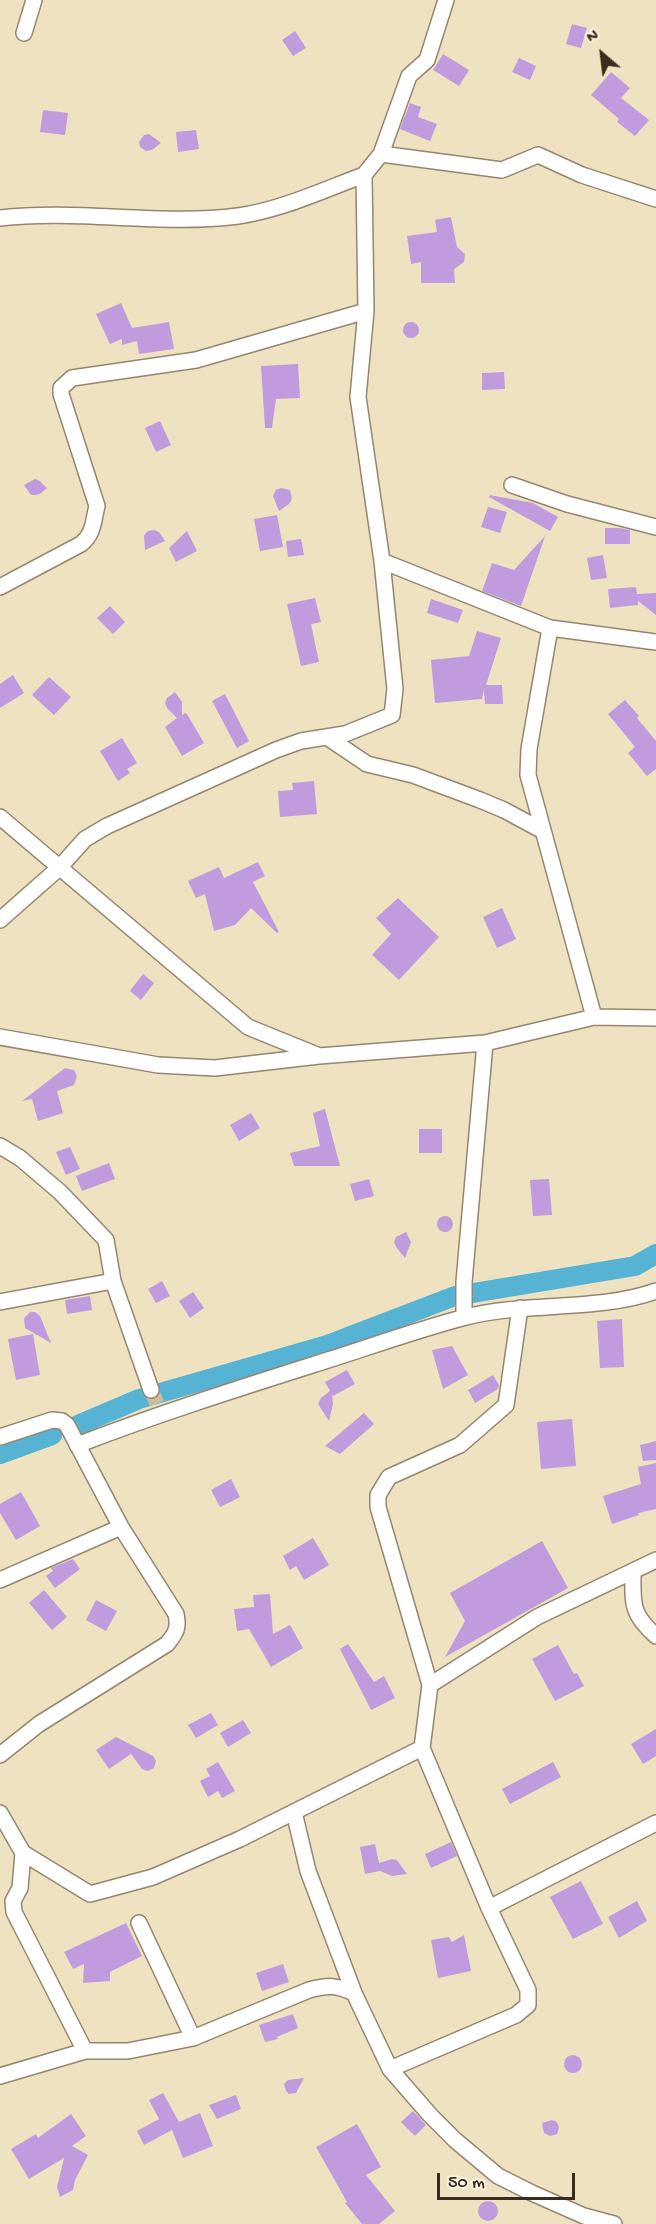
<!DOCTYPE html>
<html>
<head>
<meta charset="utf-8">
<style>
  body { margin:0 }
  #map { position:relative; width:656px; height:2224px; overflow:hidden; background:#eee2c1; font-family:"Gochi Hand",sans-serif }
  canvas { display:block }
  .north { position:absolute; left:572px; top:24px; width:60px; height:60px; -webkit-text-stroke:4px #fcf5e5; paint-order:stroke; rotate:332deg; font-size:16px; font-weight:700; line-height:24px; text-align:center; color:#3b2a1e }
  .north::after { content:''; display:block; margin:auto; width:21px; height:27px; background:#3b2a1e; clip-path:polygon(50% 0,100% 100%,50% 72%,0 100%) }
  .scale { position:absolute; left:437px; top:2173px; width:138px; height:27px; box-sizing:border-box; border:3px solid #3b2a1e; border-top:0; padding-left:8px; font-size:18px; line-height:21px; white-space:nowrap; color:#3b2a1e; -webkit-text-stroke:4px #fcf5e5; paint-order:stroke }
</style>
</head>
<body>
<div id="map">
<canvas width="656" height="2224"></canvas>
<div class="north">N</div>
<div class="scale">50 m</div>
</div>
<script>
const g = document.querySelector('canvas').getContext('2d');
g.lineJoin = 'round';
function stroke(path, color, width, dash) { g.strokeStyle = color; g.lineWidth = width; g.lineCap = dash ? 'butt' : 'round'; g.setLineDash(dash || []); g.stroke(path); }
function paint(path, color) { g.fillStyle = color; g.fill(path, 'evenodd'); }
const canal = new Path2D(`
  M78,1425l61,-26 188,-54 128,-49 180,-30 21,-12
  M0,1454l52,-19`);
const building = new Path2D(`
  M572,24l15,4 -6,20 -15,-4z
  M295,31l11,17 -13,8 -11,-16z
  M443,54l26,16 -10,16 -26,-16z
  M519,58l17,8 -6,14 -18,-8z
  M611,72l19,16 -9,10 28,22 -14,16 -18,-14 2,-3 -28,-24z
  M410,103l11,4 -3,10 19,7 -7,17 -30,-12z
  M43,110l25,3 -3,22 -25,-3z
  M196,130l3,19 -21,3 -2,-20z
  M149,134l12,9 -9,7 -6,1 -6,-4 -1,-5 5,-7z
  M451,217l6,30 8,7 -1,8 -10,7 1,14h-34v-21l-10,2 -4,-28 30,-4 -2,-12z
  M121,303l11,25 37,-6 5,27 -35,5 -2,-13 -15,4v-6l-12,5 -14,-30z
  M403 330a8 8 0 1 1 16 0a8 8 0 1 1-16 0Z
  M298,364l2,34 -24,1 -4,29h-7l-4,-62z
  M504,372l1,17 -23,1v-17z
  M160,421l11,24 -15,7 -11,-24z
  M35,479l5,2 7,7 -7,6 -5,1h-4l-7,-10z
  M281,488l9,2 2,9 -3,5 -10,7 -6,-15 3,-6z
  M490,495l43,8 25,14 -8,14 -61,-34z
  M488,507l19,5 -7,21 -19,-6z
  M277,515l6,32 -23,4 -6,-32z
  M605,528h14l11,2v14h-25z
  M154,530l5,2 6,9 -20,9 -1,-15 4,-4z
  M187,531l10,20 -21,11 -7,-14z
  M545,536l-24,70 -39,-15 10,-28 22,7z
  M301,539l3,16 -16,2 -2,-16z
  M603,555l4,23 -16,2 -4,-22z
  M636,587l1,7 19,-1v22l-18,-14v4l-28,3 -2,-19z
  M315,598l6,24 -10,2 8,38 -18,4 -14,-62z
  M431,599l32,11 -5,13 -31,-10z
  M110,606l15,16 -12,12 -16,-16z
  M477,631l24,7 -15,47h16l1,19h-18l-1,-14 -2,9 -47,4 -4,-43 38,-4z
  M13,675l11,18 -24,15v-24z
  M49,677l22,20 -17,18 -22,-20z
  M175,692l7,10v13l3,-2 2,1 17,29 -22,13 -17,-29 12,-9 -10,-10 -2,-5 2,-5z
  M225,694l24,47 -12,7 -25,-47z
  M625,700l14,16 -2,2 19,23v28l-9,7 -19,-23 7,-6 -27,-33z
  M122,738l15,25 -10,6 3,4 -12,8 -18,-30z
  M314,781l3,33 -37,3 -2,-26 15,-1 -1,-7z
  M258,862l7,14 -12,6 26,50 -2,1 -26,-25 -16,17 -21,6 -9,-37 -9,4 -8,-17 31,-14 5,11z
  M398,898l41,39 -40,43 -27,-25 19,-21 -15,-16z
  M502,908l14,31 -19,9 -14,-31z
  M143,974l11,9 -13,17 -11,-9z
  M65,1068l9,2 3,6 -3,9 -17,6 6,22 -25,8 -6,-22 -10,2z
  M325,1109l15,57h-46l-4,-13 30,-7 -7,-33z
  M251,1113l9,15 -21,13 -9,-16z
  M419,1129h23v24h-23z
  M70,1147l10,22 -14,6 -10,-23z
  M109,1163l6,16 -33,12 -6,-15z
  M369,1179l5,17 -19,5 -5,-17z
  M549,1179l3,36 -19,1 -3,-36z
  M437 1224a8 8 0 1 1 16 0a8 8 0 1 1-16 0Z
  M406,1232l5,10 -6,16 -9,-11 -2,-5 2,-5z
  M162,1281l8,15 -14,7 -8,-14z
  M193,1292l11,16 -14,10 -11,-17z
  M90,1296l2,14 -25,4 -2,-14z
  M30,1312h5l5,4 11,27 -26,-15 -1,-10z
  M622,1319l2,48 -24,1 -3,-47z
  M33,1334l7,41 -24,5 -8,-41z
  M452,1346l16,29 -25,14 -11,-39z
  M347,1370l8,14 -22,12 -1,-2 1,10 -4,17 -11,-17 3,-6 9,-7 -5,-9z
  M493,1375l6,10 -1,4 -23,14 -7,-13z
  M364,1413l10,11 -34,30 -15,-8z
  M572,1419l4,47 -35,3 -4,-47z
  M656,1441v19l-13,1 -3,-16z
  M656,1463v46l-18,4 1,2 -27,9 -9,-28 38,-12 -3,-17z
  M231,1479l9,18 -20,10 -9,-17z
  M21,1492l19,34 -24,14 -16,-27v-9z
  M313,1538l16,27 -25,15 -8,-14 -6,4 -7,-14z
  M542,1541l26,47 -123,69 20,-36 -15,-28z
  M73,1559l7,10 -25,19 -9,-12 7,-5 -2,-3z
  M44,1590l23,27 -15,13 -23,-27z
  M270,1594l3,40 17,-9 13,23 -32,19 -22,-38 -12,2 -3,-22 20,-2 -1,-12z
  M96,1600l21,11 -11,20 -20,-11z
  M348,1644l26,38 10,-6 11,22 -24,12 -31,-61z
  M558,1645l16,29 3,-1 7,13 -29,15 -23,-42z
  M211,1713l7,12 -22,13 -8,-13z
  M243,1720l8,13 -23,14 -8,-14z
  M656,1729v27l-13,8 -12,-20z
  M116,1737l37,19 3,5 -2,7 -6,3 -6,-2 -11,-15 -22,15 -13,-19z
  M218,1762l17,29 -13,7 -4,-7 -10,6 -8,-16 10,-5 -4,-7z
  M553,1762l8,15 -51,27 -8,-15z
  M451,1842l6,14 -26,12 -6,-14z
  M375,1844l4,19 13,-4 5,1 10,14 -15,2 -12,-5 -15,3 -5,-27z
  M581,1881l22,43 -30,15 -23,-42z
  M637,1901l10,20 -28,17 -11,-21z
  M126,1923l16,33 -32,16v9l-27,2 1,-19 -11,5 -9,-17z
  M464,1935l7,36 -33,7 -7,-38 18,-3 3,5z
  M283,1964l6,18 -27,9 -6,-18z
  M293,2014l5,14 -21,9 1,2 -13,3 -6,-17z
  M564 2064a9 9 0 1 1 18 0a9 9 0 1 1-18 0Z
  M304,2078l-8,15 -7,1 -3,-3 -2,-7 4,-4z
  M163,2093l16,29 21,-9 13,33 -30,12 -11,-28 -28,15 -7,-14 22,-12 -10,-19z
  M236,2095l5,14 -24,10 -8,-14z
  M413,2111l13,14 -11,11 -14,-14z
  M71,2114l15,22 -14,10 16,9 -13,25 -2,10 -13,7 -3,-10 7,-29 -35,21 -18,-30 25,-15 2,4z
  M552,2120l5,2 2,5 -2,7 -7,2 -6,-3 -2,-10z
  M357,2124l24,43 -15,8 29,36 -16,13h-17l-17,-21 2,-1 -31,-55z
  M478 2211a10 10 0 1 1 20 0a10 10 0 1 1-20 0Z`);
const streetTunnel = new Path2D(`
  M151,1390l10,23`);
const street = new Path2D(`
  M24,33l10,-33
  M381,154l121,16 36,-15 44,20 74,24
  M0,218c79,-9 159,8 238,-2 43,-6 85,-26 126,-41
  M512,485l55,19 89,23
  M382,561l168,67 106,14
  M0,587l81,-43c13,-10 12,-23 16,-38l-36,-112v-6l11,-10 124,-18 170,-49
  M550,628l-21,121 -1,26 66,242
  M327,737l40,27 46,11 67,25 24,10 39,21
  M0,817l248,210 69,28
  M0,920l59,-52 26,-29 22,-13 169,-76 25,-9 44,-7 47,-19 3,-26 -13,-128 -24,-164 8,-86 -2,-136 17,-21 28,-78 18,-16 19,-60
  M0,1037l158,28 57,3 104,-12 166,-13 109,-26 62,1
  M0,1146l20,12 40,34 46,48 7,41 38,109
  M0,1302l113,-21
  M464,1317v-35l21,-239
  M0,1437l52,-17 10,1 5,4 54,102 55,87c3,14 0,19 -9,30l-128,80 -39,31
  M77,1445c83,-32 166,-58 251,-85 44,-14 89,-30 134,-42 63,-17 135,-6 194,-27
  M633,1571c0,32 -3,42 23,65
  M0,1580l121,-53
  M430,1685l107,-68 119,-57
  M422,1748l-128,64 14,59 46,122 36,76 40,46 25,25 43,36 34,17 52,23 30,8
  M0,1813l23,40 67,41 63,-17 87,-38 54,-27
  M23,1853l-3,35 -7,13 1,11 71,139
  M489,1908l167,-85
  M139,1923l54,115
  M390,2069l126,-54 12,-10v-15l-39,-82 -67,-160 8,-63 -52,-178v-12l11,-18 71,-32 46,-40 14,-97
  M0,2076l85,-25h43l65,-13 116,-48c20,-5 27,-5 45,3`);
stroke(canal, '#56b3d4', 20);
paint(building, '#c09cde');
stroke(streetTunnel, '#cabda0', 15, [15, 8]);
stroke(street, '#948670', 18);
stroke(street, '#fff', 15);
</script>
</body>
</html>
